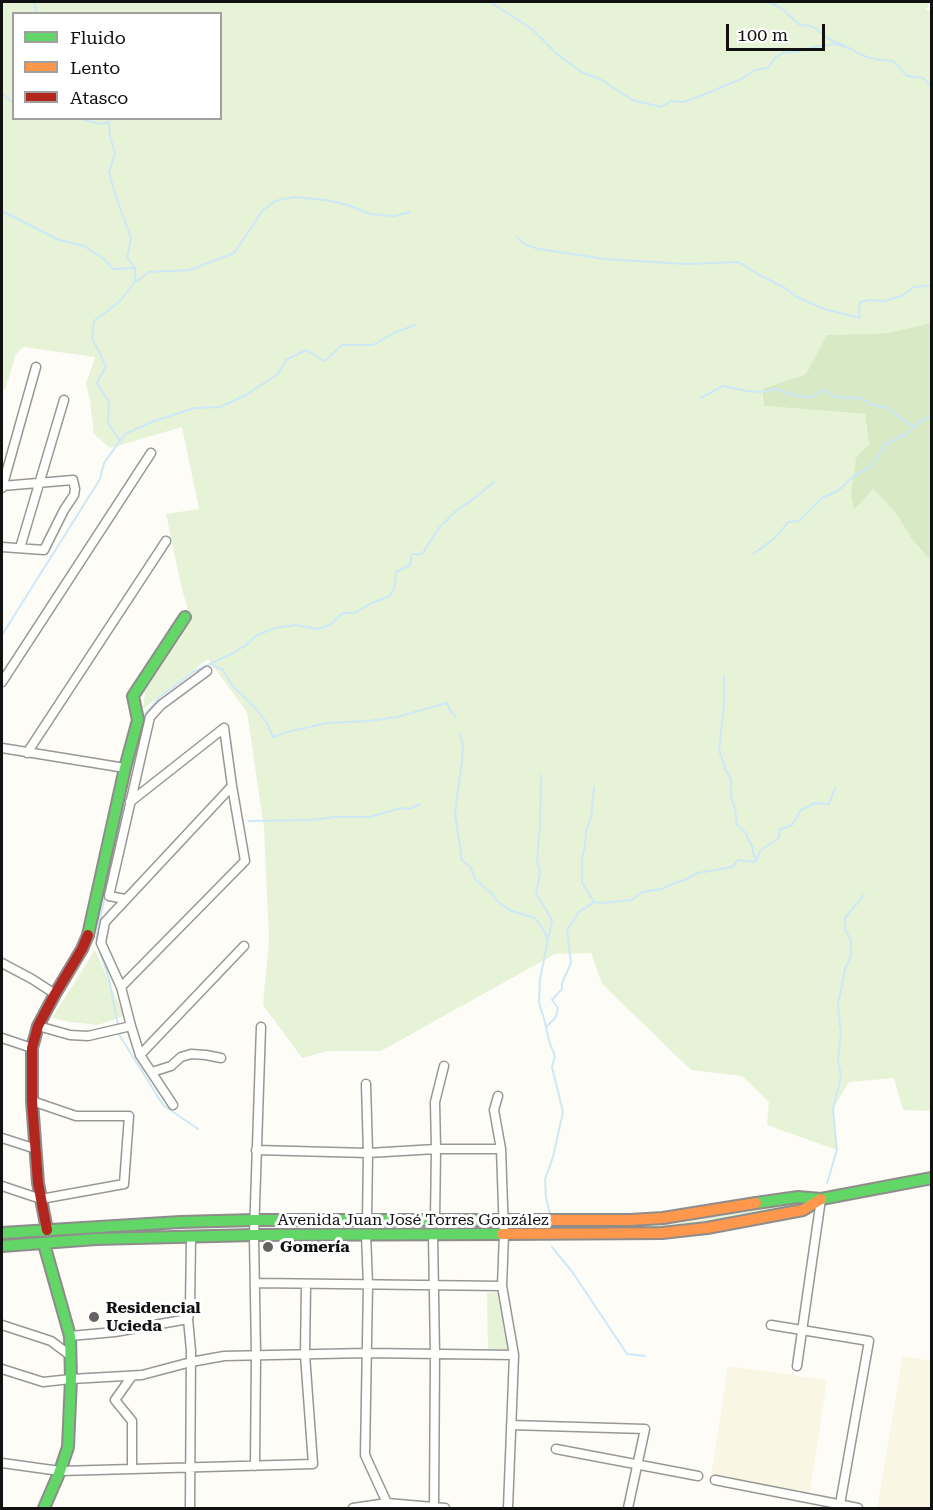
<!DOCTYPE html>
<html>
<head>
<meta charset="utf-8">
<style>
  body { margin:0 }
  #map { position:relative; width:933px; height:1510px; overflow:hidden; background:#fdfcf7; font-family:"Roboto Serif",serif }
  canvas { display:block }
  .frame { position:absolute; inset:0; border:3px solid #111; pointer-events:none }
  .legend { position:absolute; left:12px; top:12px; width:210px; height:108px; box-sizing:border-box; background:#fff; border:2px solid #a0a0a0; margin:0; padding:8px 10px; list-style:none; font-size:18px; color:#111 }
  .legend li { display:flex; align-items:center; gap:12px; height:30px }
  .legend b { width:30px; border:2px solid #a0a0a0 }
  .scale { position:absolute; left:726px; top:24px; width:99px; height:27px; box-sizing:border-box; border:3px solid #111; border-top:0; padding-left:8px; font-size:18px; line-height:21px; white-space:nowrap; color:#111; -webkit-text-stroke:4px #fff; paint-order:stroke }
</style>
</head>
<body>
<div id="map">
<canvas width="933" height="1510"></canvas>
<div class="frame"></div>
<ul class="legend">
<li><b style="height:8px;background:#63d668"></b>Fluido</li>
<li><b style="height:8px;background:#ff974d"></b>Lento</li>
<li><b style="height:8px;background:#b3261e"></b>Atasco</li>
</ul>
<div class="scale">100 m</div>
</div>
<script>
const g = document.querySelector('canvas').getContext('2d');
g.lineJoin = 'round';
function paint(path, color) { g.fillStyle = color; g.fill(path, 'evenodd'); }
function stroke(path, color, width, dash) { g.strokeStyle = color; g.lineWidth = width; g.lineCap = dash ? 'butt' : 'round'; g.setLineDash(dash || []); g.stroke(path); }
function write(font, color, halo, rows, align = 'center') {
  g.font = font + ' "Roboto Serif",serif'; g.lineWidth = 6; g.setLineDash([]); g.textBaseline = 'middle'; g.strokeStyle = halo; g.fillStyle = color; for (const [text, x, y, turn = 0] of rows) {
    g.save(); g.translate(x, y); g.rotate((+turn || 0) * Math.PI / 180); g.textAlign = isNaN(turn) ? turn : align; if (halo) g.strokeText(text, 0, 0); g.fillText(text, 0, 0); g.restore();
  }
}
const farmland = new Path2D(`
  M903,1356l28,5v147h-54z
  M728,1366l99,14 -17,112 -99,-15z`);
const green = new Path2D(`
  M2,2h929l-5,7 6,3 -1,311 -44,10 -59,2 -22,39 -44,15 2,17 101,8 4,31 -15,64 19,-20 22,23 16,26 20,23v550l-28,-1 -9,-32 -45,4 -16,27 4,41 -70,-25 2,-23 -27,-26 -51,-6 -89,-86 -11,-31 -36,1 -174,97h-54l-25,7 -39,-53 6,-65 -5,-112 -17,-116 -39,-53 -65,50 2,-18 46,-70 -10,-36 -15,-71 33,-5 -17,-82 -72,21 -16,-14 -4,-34 -4,-16 9,-27 -72,-10 -7,7 -11,36 -3,-1zM14,14h206v104h-206z
  M95,950l29,66 -26,9 -28,-3 -18,-4z
  M802,1202l-23,9 -105,18 -100,3v-6h69l38,-3z
  M279,1227h218v5h-218z
  M501,1292l9,58 -22,-1 -1,-56z`);
const forest = new Path2D(`
  M931,323h1l-1,238 -20,-23 -16,-26 -22,-23 -19,21 -3,-17 5,-35 13,-14 -4,-30 -101,-8 -2,-17 44,-15 21,-39 60,-2z`);
const stream = new Path2D(`
  M34,2l3,11 2,1
  M769,2l12,6 19,17 12,1 17,13 16,7
  M493,4l39,25 25,25 26,19 17,6 32,21 29,7 10,-6 12,1 15,-5 43,-18 14,-9 13,-2 8,-11 7,-4 14,-1 17,-5 13,-2 9,-1 15,5
  M850,48c14,10 26,12 43,13l14,15 16,2 9,8
  M2,93l9,8 3,1
  M77,118l23,6 9,-2
  M106,118l3,4 1,14 5,17 -6,19 5,19 17,47 -4,19 8,11v14
  M2,211l57,29 25,6 20,13 9,10 22,-1
  M517,237l9,8 13,4 66,10 81,5 53,-2 17,11 29,15 12,9 27,12 36,9 -1,-6 1,-10 10,-2 14,1 18,-5 12,-9 18,-2
  M701,398l22,-12 24,5 14,1 14,-3 22,7 14,1 12,-7 13,7 25,1 11,7 13,2 29,20
  M120,441l-12,-18 1,-21 -12,-19 9,-17 -14,-28 2,-17 25,-19 16,-20 14,-10 41,-2 44,-17 29,-43 12,-9 19,-4 31,3 23,5 22,9 24,2 16,-4
  M932,465l-2,3 2,2
  M754,553c14,-9 25,-17 34,-31l11,-1 23,-23 17,-8 16,-15 15,-8 9,-12 5,-10 22,-11 13,-12 13,-7
  M2,635l98,-156 4,-16 21,-29 29,-13 41,-13 25,-1 26,-12 32,-21 8,-14 20,-10 19,11 17,-16h31l21,-12 21,-8
  M210,664l13,6 9,15 26,26 9,12 6,14 14,-5 40,-9 42,-2 28,-4 50,-14 2,6 7,8
  M724,676v29l-5,45 7,21 5,8v18l4,12 2,16 8,7 7,14 3,15
  M460,734l3,11 -1,16 -7,52 7,47 9,8 4,11 17,15 5,7 12,9 26,8 6,8 7,13
  M541,775l-1,51 -3,33 3,14 -4,20 16,27 -12,59 -1,23 7,24
  M594,787l-3,31 -5,13 -1,14 -3,13v25l12,19
  M124,799l21,-85 15,-17 33,-25 40,-19 13,-8 11,-10 18,-7 21,-3 22,4 12,-4 13,-12h11l18,-10 18,-7 5,-11 1,-13 14,-7 2,-11h10l17,-26 17,-17 17,-12 21,-17
  M249,821l62,-1 23,-3h35l32,-9 8,1 11,-5
  M98,944l-2,-5 26,-127
  M99,949l10,30 9,46
  M119,1031l1,5 43,69 35,24
  M827,1183l10,-33 -4,-41 8,-32 -3,-17 3,-28 -2,-14 -1,-13 7,-36 6,-13v-15l-6,-12v-11l19,-23
  M550,1215l-4,-18 -1,-18 8,-22 10,-45 -11,-45 3,-11 -6,-15 -3,-14 10,-10 2,-9 -6,-8 10,-11v-6l9,-20 -4,-33 12,-18 15,-10 7,1 31,-3 10,-8 20,-3 12,-6 11,-3 13,-7 34,-6 6,-7 17,2 6,-12 18,-12v-8l13,-5 9,-15 14,-7 14,1 6,-16
  M552,1247l21,26 54,81 18,2`);
const street = new Path2D(`
  M2,486l71,-6 2,9 -1,6 -10,15 -20,40 -42,-3
  M2,488l34,-121
  M20,548l44,-148
  M2,682l149,-229
  M2,748l123,20
  M27,753l139,-212
  M130,802l94,-74
  M125,899l-16,-3 41,-179 11,-12 46,-34
  M2,963l30,16 23,15
  M121,987l-20,-44 4,-21 127,-136
  M38,1026l32,9 18,1 43,-10
  M2,1038l30,10
  M140,1055l104,-109
  M152,1072l19,-6 10,-9 10,-3 15,1 15,3
  M366,1084l2,69 -1,68
  M498,1096l-4,14 7,39 3,85 -2,52 12,69 -6,153
  M173,1105l-33,-50 -9,-29 -10,-39 124,-126 -13,-75 -8,-58
  M2,1138l34,11
  M256,1150l112,3 68,-4h65
  M2,1186l39,13 83,-15 5,-68h-53l-44,-15
  M435,1220l1,-71 -1,-47 9,-36
  M366,1234l2,51 -3,170 22,48
  M433,1234l2,121 -1,152
  M256,1283l246,3
  M2,1325l49,16 20,15
  M771,1325l98,16 -29,163 1,4
  M70,1336l45,-4 73,-13
  M797,1366l24,-167
  M2,1369l41,13 28,-3 71,-4 49,-13 33,-6 143,-3 147,2
  M511,1425l134,4 -17,79
  M556,1449l142,27
  M2,1463l58,8 253,-7 -8,-109 1,-70
  M255,1466l1,-111 -2,-120 7,-208
  M132,1468v-47l-17,-21 17,-24
  M715,1480l143,28
  M190,1508l1,-157 -3,-32 2,-10 1,-72
  M353,1508l34,-5 58,5`);
const fast = new Path2D(`
  M88,935l37,-167 13,-48 -5,-24 52,-79
  M756,1203l42,-6 23,2 111,-21
  M2,1233l178,-11 75,-2h271
  M44,1244l26,92 1,43 -3,68 -8,24 -16,37
  M2,1246l94,-7 158,-4 248,-1`);
const slow = new Path2D(`
  M526,1220h104l33,-2 93,-15
  M502,1234l160,-1 45,-5 96,-18 18,-11`);
const jam = new Path2D(`
  M47,1230l-9,-47 -6,-82v-53l6,-22 17,-32 27,-45 6,-14`);
const markers = [
  [268,1247,6,"#646362"],
  [94,1317,6,"#646362"]
];
const streetNames = [
  ["Avenida Juan José Torres González",413,1220]
];
const poiNames = [
  ["Gomería",280,1247],
  ["Residencial",106,1308],
  ["Ucieda",106,1326]
];
paint(farmland, '#f9f7e4');
paint(green, '#e7f3d7');
paint(forest, '#d8eac5');
stroke(stream, '#cde8f7', 2);
stroke(street, '#979795', 11);
stroke(fast, '#8e8d8b', 14);
stroke(slow, '#8e8d8b', 14);
stroke(jam, '#8e8d8b', 14);
stroke(street, '#fffffe', 8);
stroke(fast, '#63d668', 10);
stroke(slow, '#ff974d', 10);
stroke(jam, '#b3261e', 10);
for (const [x, y, r, color] of markers) { const dot = new Path2D(); dot.arc(x, y, r, 0, 2 * Math.PI); g.fillStyle = color; g.fill(dot); stroke(dot, '#fff', 2); }
write('16px', '#111', '#fff', streetNames);
write('bold 16px', '#111', '#fff', poiNames, 'left');
</script>
</body>
</html>
